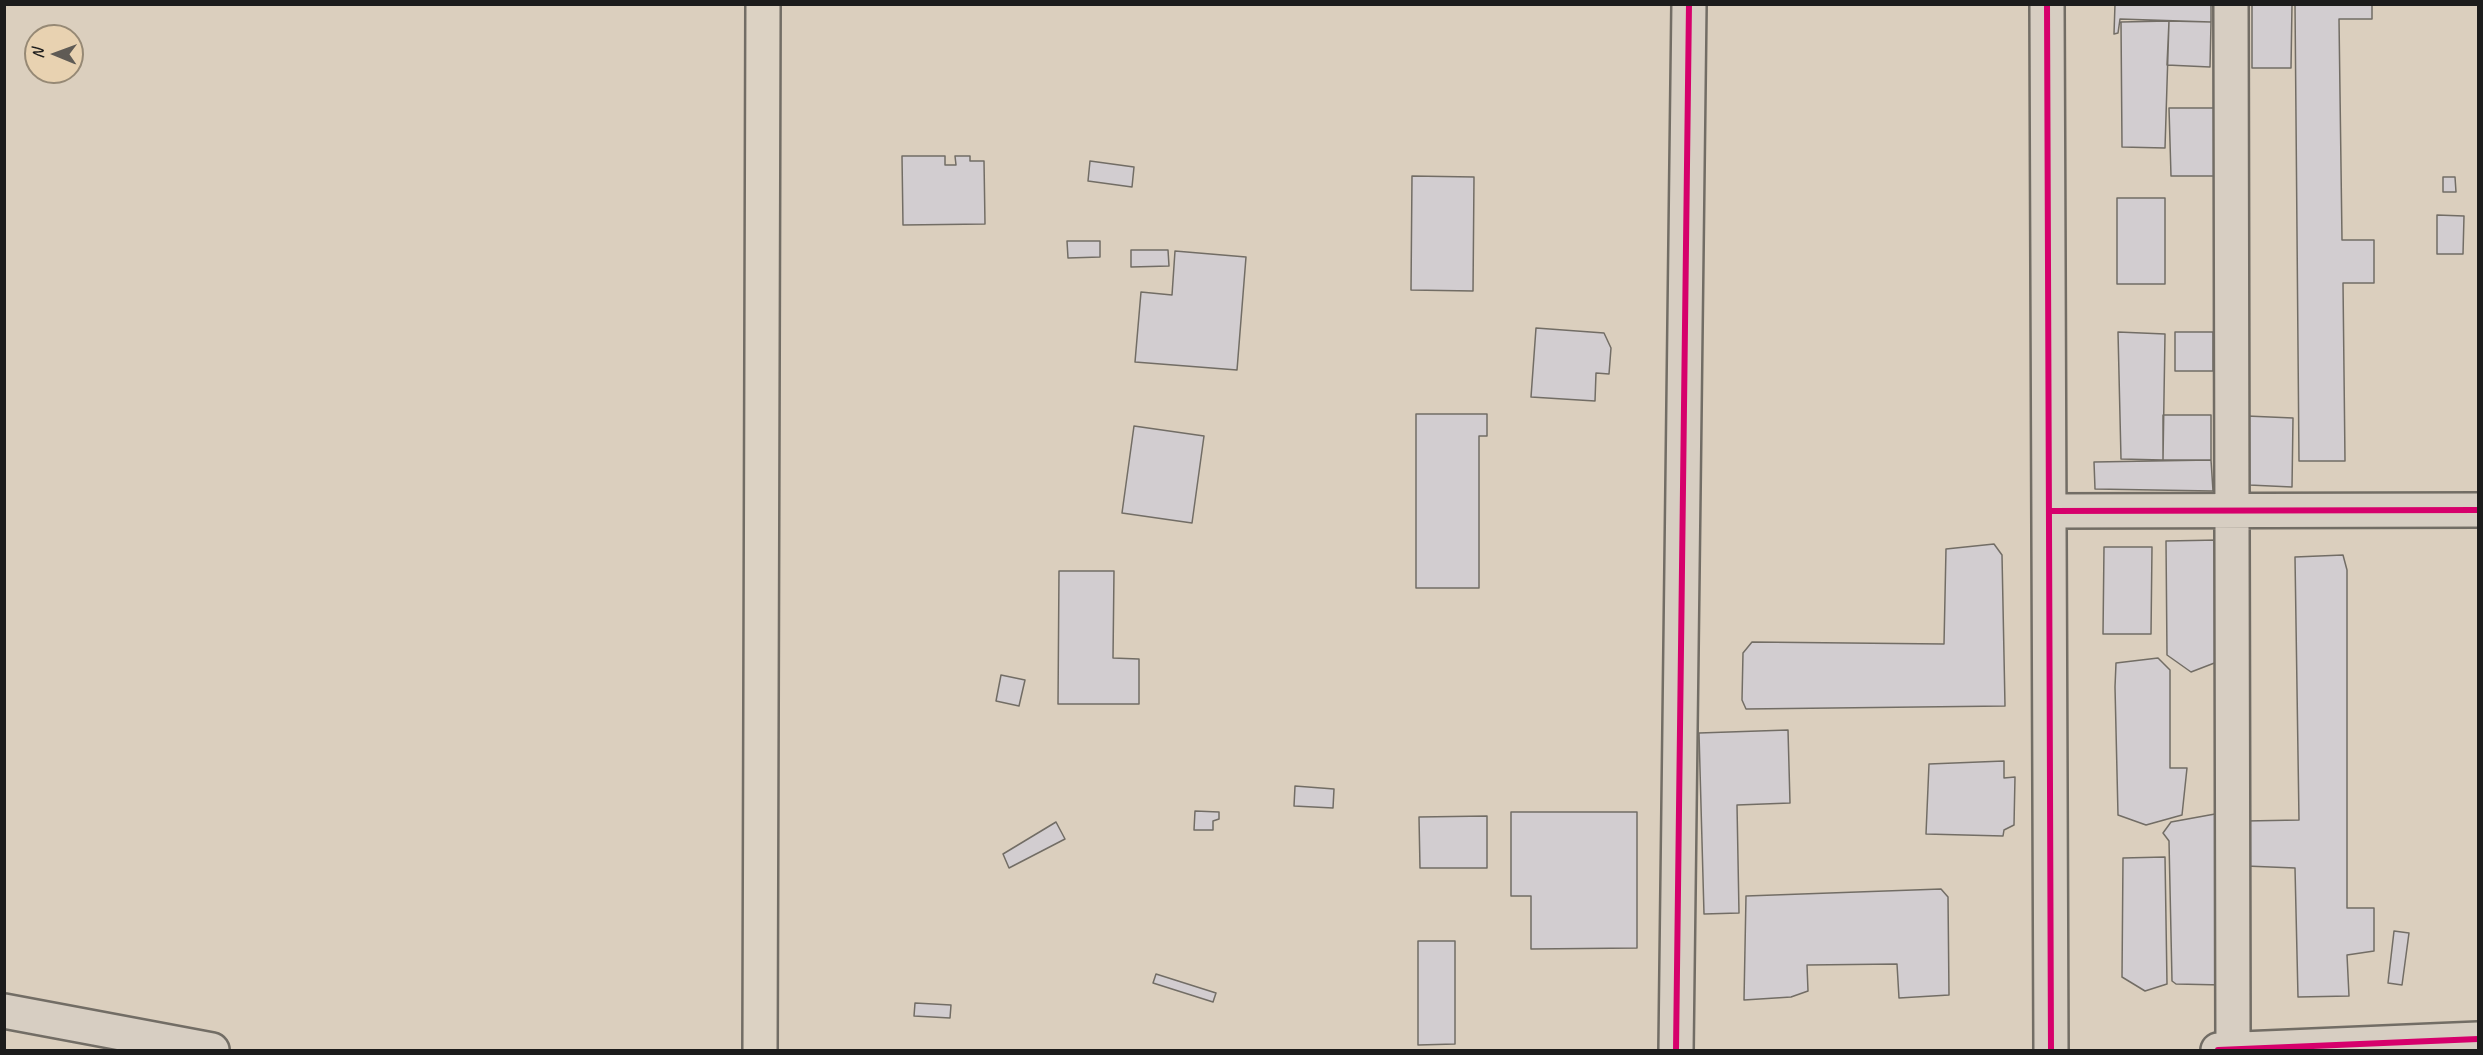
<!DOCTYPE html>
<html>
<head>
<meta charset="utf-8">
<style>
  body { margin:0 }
  #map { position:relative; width:2483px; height:1055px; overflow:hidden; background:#dbcfbe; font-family:Caveat,sans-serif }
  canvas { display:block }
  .frame { position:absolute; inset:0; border:6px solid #1c1c1c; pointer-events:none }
  .north { position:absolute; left:24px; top:24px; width:60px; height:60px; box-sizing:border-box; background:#e8d2b1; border:2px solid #968975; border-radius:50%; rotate:271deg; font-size:16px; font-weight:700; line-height:24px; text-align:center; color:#1c1c1c }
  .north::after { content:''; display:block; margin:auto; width:21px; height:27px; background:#5f5b55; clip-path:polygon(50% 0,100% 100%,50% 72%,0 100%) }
</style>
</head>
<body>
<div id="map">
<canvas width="2483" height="1055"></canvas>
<div class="frame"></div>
<div class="north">N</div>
</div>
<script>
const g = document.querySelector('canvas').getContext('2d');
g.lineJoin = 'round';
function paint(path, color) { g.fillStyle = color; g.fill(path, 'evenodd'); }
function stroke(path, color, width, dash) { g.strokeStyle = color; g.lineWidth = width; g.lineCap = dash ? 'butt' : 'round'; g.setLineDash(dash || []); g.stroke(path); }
const building = new Path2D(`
  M2115,4h96v18l-91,-3 -2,14 -4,1z
  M2252,4h40l-1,64h-39z
  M2295,4h77v15h-33l3,221h32v43h-31l2,178h-46z
  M2169,21l-4,127 -43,-1 -1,-125z
  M2169,21l42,1 -1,45 -43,-2z
  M2169,108h47l-2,68h-43z
  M902,156h43v9h11l-1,-9h15v5h14l1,63 -82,1z
  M1090,161l44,6 -2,20 -44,-6z
  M1412,176l62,1 -1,114 -62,-1z
  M2443,177h12l1,15h-13z
  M2117,198h48v86h-48z
  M2437,215l27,1 -1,38h-26z
  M1067,241h33v16l-32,1z
  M1131,250h37l1,16 -38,1z
  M1175,251l71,6 -9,113 -102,-8 6,-70 31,3z
  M1536,328l68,5 7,15 -2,26 -13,-1 -1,28 -64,-4z
  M2118,332l47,2 -2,126 -42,-1z
  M2175,332h38v39h-38z
  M1416,414h71v22h-8v152h-63z
  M2163,415h48v45h-48z
  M2247,416l46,2 -1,69 -43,-2z
  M1134,426l70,10 -12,87 -70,-10z
  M2211,460l2,31 -118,-2 -1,-27z
  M2219,540l-2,122 -26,10 -24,-17 -1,-114z
  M1994,544l8,11 3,151 -259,3 -4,-9 1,-47 9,-11 192,2 2,-95z
  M2104,547h48l-1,87h-48z
  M2343,555l4,15v338h27v43l-27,4 2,41 -51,1 -3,-129 -49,-2v-45l53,-1 -4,-263z
  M1059,571h55l-1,87 26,1v45h-81z
  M2158,658l12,12v98h17l-5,47 -36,10 -28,-10 -3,-128 1,-24z
  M1001,675l24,5 -6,26 -23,-5z
  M1788,730l2,73 -53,2 2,108 -35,1 -5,-181z
  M2004,761v17l11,-1 -1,48 -10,5 -1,6 -77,-2 3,-70z
  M1295,786l39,3 -1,19 -39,-2z
  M1195,811l24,1v7l-6,2v9h-19z
  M1511,812h126v136l-106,1v-53h-20z
  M2215,814l8,171 -47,-1 -4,-3 -3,-140 -6,-8 8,-11z
  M1487,816v52h-67l-1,-51z
  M1056,822l9,17 -56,29 -6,-14z
  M2165,857l2,127 -22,7 -23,-14 1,-119z
  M1941,889l7,8 1,98 -50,3 -2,-34 -90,1 1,26 -17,6 -47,3 2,-104z
  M2394,931l15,2 -7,52 -14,-2z
  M1418,941h37v103l-37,1z
  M1156,974l60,19 -3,9 -60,-19z
  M915,1003l36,2 -1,13 -36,-2z`);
const minor = new Path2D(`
  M2047,4l4,1046
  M2231,4l2,1046
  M2051,511l427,-1
  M4,1011l208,39
  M1676,1050l13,-1046
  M2218,1050l260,-11`);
const major = new Path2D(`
  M760,1050l3,-1046`);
const cycleway = new Path2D(`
  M2047,4l4,1046
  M2051,511l427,-1
  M1676,1050l13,-1046
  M2218,1050l260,-11`);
paint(building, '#d2cdd0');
stroke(building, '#726d65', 1.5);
stroke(minor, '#726d65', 38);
stroke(major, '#726d65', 38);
stroke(minor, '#d7cec2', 33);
stroke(major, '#dcd2c3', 33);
stroke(cycleway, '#d6006c', 6);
</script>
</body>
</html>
